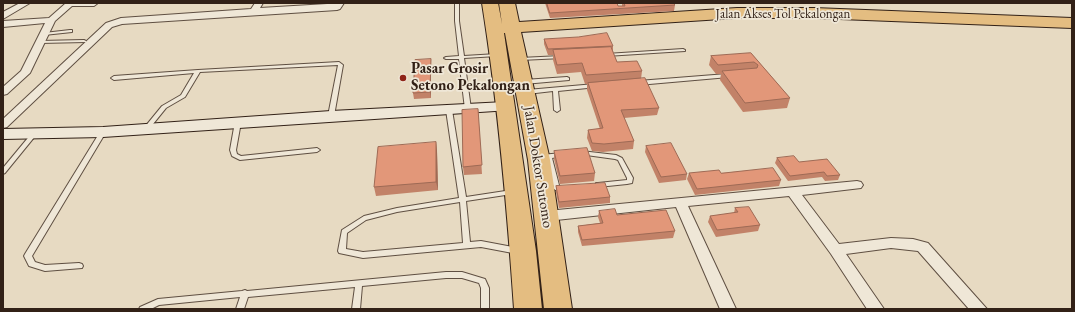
<!DOCTYPE html>
<html>
<head>
<meta charset="utf-8">
<style>
  body { margin:0 }
  #map { position:relative; width:1075px; height:312px; overflow:hidden; background:#e7dac2; font-family:"EB Garamond",serif }
  canvas { display:block }
  .frame { position:absolute; inset:0; border:4px solid #322117; pointer-events:none }
</style>
</head>
<body>
<div id="map">
<canvas width="1075" height="312"></canvas>
<div class="frame"></div>
</div>
<script>
const g = document.querySelector('canvas').getContext('2d');
g.lineJoin = 'round';
function stroke(path, color, width, dash) { g.strokeStyle = color; g.lineWidth = width; g.lineCap = dash ? 'butt' : 'round'; g.setLineDash(dash || []); g.stroke(path); }
function paint(path, color) { g.fillStyle = color; g.fill(path, 'evenodd'); }
function write(font, color, halo, rows, align = 'center') {
  g.font = font + ' "EB Garamond",serif'; g.lineWidth = 3.5; g.setLineDash([]); g.textBaseline = 'middle'; g.strokeStyle = halo; g.fillStyle = color; for (const [text, x, y, turn = 0] of rows) {
    g.save(); g.translate(x, y); g.rotate((+turn || 0) * Math.PI / 180); g.textAlign = isNaN(turn) ? turn : align; if (halo) g.strokeText(text, 0, 0); g.fillText(text, 0, 0); g.restore();
  }
}
const lane = new Path2D(`
  M455,3h4v18l5,35 33,-2 2,1 -2,1 -33,2 7,51 -3,2 -3,-2 -6,-50h-13l-2,-1 2,-1 13,-1 -4,-35z
  M70,30h2v2l-28,3 -2,-1 2,-1z
  M84,40l2,1v1l-46,1 -2,-1 2,-1z
  M683,49l2,1v1l-79,5 -2,-1 2,-1z
  M561,56h2v2l-43,2 -2,-1 2,-1z
  M339,62l4,3 -9,51 -3,2 -3,-2 10,-51 -138,7 -15,25 -19,11 -17,21 -2,1 -3,-2 18,-22 19,-11 13,-22 -80,7 -3,-2 3,-2 84,-6z
  M727,74l2,1v2l-91,8 -3,-2 3,-2z
  M567,77l2,1v2l-45,4 -3,-2 3,-2z
  M595,84l3,2 -1,1 -39,4 2,19 -3,2 -3,-2 -1,-19 -26,3 -3,-2 3,-2z
  M449,108l3,2 14,87 46,-7h2l1,2 -1,2h-2l-46,7 4,41 11,-1 37,7 3,1 1,2 -1,2 -3,1 -37,-7 -118,11 -24,-5 -1,-2 4,-21 22,-14 33,-8 62,-10 -13,-88zM460,202l3,41 -100,9 -17,-3 1,-16 19,-13 31,-8z
  M238,120l3,2 -5,28 1,4 4,2 76,-8 3,2 -3,2 -77,8 -8,-4 -2,-6 5,-28z
  M103,130l3,2 -74,124 3,6 10,3 34,-2 3,1 1,2 -1,2 -37,3 -16,-5 -5,-10 1,-2 75,-122z
  M34,132l3,2 -1,1 -31,38 -2,1v-6l29,-35z
  M581,151l35,4 6,3 11,20 -1,5 -5,1 -29,3h-2l-1,-2 1,-2h2l29,-3v-2l-9,-18 -3,-1 -36,-5 -1,-1z
  M562,153l3,2 -1,1 -12,2 8,31 -3,2 -3,-2 -7,-31 -6,1 -3,-2 3,-2z
  M446,272h16l23,7 4,9v21h-8v-21l-2,-5 -17,-5h-16l-84,8 -2,23h-8l3,-22 -107,10 -4,12h-8l4,-12 -81,8 -8,4h-12l1,-2 18,-8 84,-8 3,-1 2,1z`);
const street = new Path2D(`
  M20,3h10l-27,16v-7z
  M66,3h32l-4,3h-22l-17,15 -25,52 -23,21 -4,1v-8l18,-16 24,-48 -42,4v-6l46,-3z
  M255,3h8l-3,5 84,-5 -4,6 -3,1 -215,14 -10,3 -105,100 -4,1v-9l103,-96 15,-5 130,-9z
  M857,181l4,1 2,3 -2,3 -59,7 37,49 52,-6 22,1 15,4 59,66h-18l-51,-58 -27,-3 -45,6 38,55h-17l-36,-55 -42,-58 -101,10 48,103h-16l-44,-102 -129,14 -5,-2 -2,-3 2,-3 5,-2z`);
const secondary = new Path2D(`
  M505,102l5,2 3,3 -3,3 -407,27 -100,2v-10l100,-2 228,-16z`);
const highway = new Path2D(`
  M482,3h16l4,21 -3,-21h16l4,19 218,-14h77l258,10v10l-258,-10h-77l-216,14 29,128 22,149h-28l-16,-149 -23,-127h-1l32,218 6,58h-28c-7,-102 -16,-205 -32,-306z`);
const wall = new Path2D(`
  M545,3h72l1,3h4v-3h51l2,2 -1,6 -124,7z
  M544,39l69,7v5l4,11 25,9 -1,8 18,29 -2,7 -33,3 10,23 -1,8 -30,3 -11,-1 -5,-13 1,-8 12,-1 -13,-39v-6h-2l-4,-12 -24,2 -4,-14v-5h-5l-4,-11z
  M751,53l39,45 -3,10 -44,4 -23,-32 1,-6h-5l-7,-9 2,-9z
  M431,59v39l-17,1 -1,-6z
  M478,109l4,65 -18,1 -1,-8z
  M436,142l1,9 1,39 -62,6 -2,-9z
  M646,146l41,28 -1,6 -27,3 -14,-31z
  M554,151l41,22 -1,8 -34,3 -6,-25z
  M777,158l22,4 41,13 -2,5 -13,1 -3,-4 -34,4 -13,-18z
  M689,173h32l60,7 -2,6 -84,9 -8,-16z
  M556,186l54,11v6l-51,5 -3,-16z
  M735,208l25,17 -2,6 -42,6 -8,-15 2,-6 24,-3z
  M599,211l18,4 58,16 -2,7 -91,8 -4,-14v-6l22,-3 -2,-6z`);
const shadedWall = new Path2D(`
  M431,59v39l-1,-6z
  M436,142l1,9 1,39 -2,-8z`);
const building = new Path2D(`
  M547,3h70l1,3h7l-1,-3h49l2,2 -125,8z
  M607,33l6,13 -65,3 -4,-10 34,-2z
  M611,47l6,15 20,-1 5,10 -56,4 -4,-12 -25,2 -4,-15z
  M751,53l39,45 -45,5 -23,-32 35,-3 1,-3 -4,-3 -36,3 -7,-9z
  M431,59l-1,33 -17,1 2,-33z
  M645,78l14,30 -38,2 13,31 -30,3 -12,-1 -4,-13 15,-2 -15,-45z
  M478,109l4,56 -19,2 -1,-57z
  M436,142v40l-62,5 4,-40z
  M671,143l16,31 -26,3 -15,-31z
  M587,148l8,25 -35,3 -6,-25z
  M794,156l5,6 28,-3 13,16 -13,1 -3,-4 -34,4 -13,-18z
  M773,168l8,12 -84,9 -8,-16 30,-3 2,3z
  M605,183l5,14 -51,5 -3,-16z
  M749,207l11,18 -43,5 -7,-14 28,-4 -3,-4z
  M615,209l2,6 49,-5 9,21 -93,9 -4,-14 25,-3 -4,-12z`);
const markers = [
  [403,78,4,"#8f2418"]
];
const farStreetnames = [
  ["Jalan Akses Tol Pekalongan",783,14]
];
const poiNames = [
  ["Pasar Grosir",411,69],
  ["Setono Pekalongan",411,86]
];
const streetNames = [
  ["Jalan Doktor Sutomo",538,167,81]
];
stroke(lane, '#5f4f42', 2);
stroke(street, '#5f4f42', 2);
stroke(secondary, '#322117', 2);
stroke(highway, '#322117', 2);
paint(lane, '#efe7d7');
paint(street, '#efe7d7');
paint(secondary, '#efe7d7');
paint(highway, '#e4bd81');
paint(wall, '#c28268');
paint(shadedWall, '#9e6a55');
paint(building, '#e29779');
stroke(building, '#9e6a55', 1);
for (const [x, y, r, color] of markers) { const dot = new Path2D(); dot.arc(x, y, r, 0, 2 * Math.PI); g.fillStyle = color; g.fill(dot); stroke(dot, '#efe7d7', 1.5); }
write('13px', '#322117', '#efe7d7', farStreetnames);
write('bold 15px', '#322117', '#efe7d7', poiNames, 'left');
write('15px', '#322117', '#efe7d7', streetNames);
</script>
</body>
</html>
